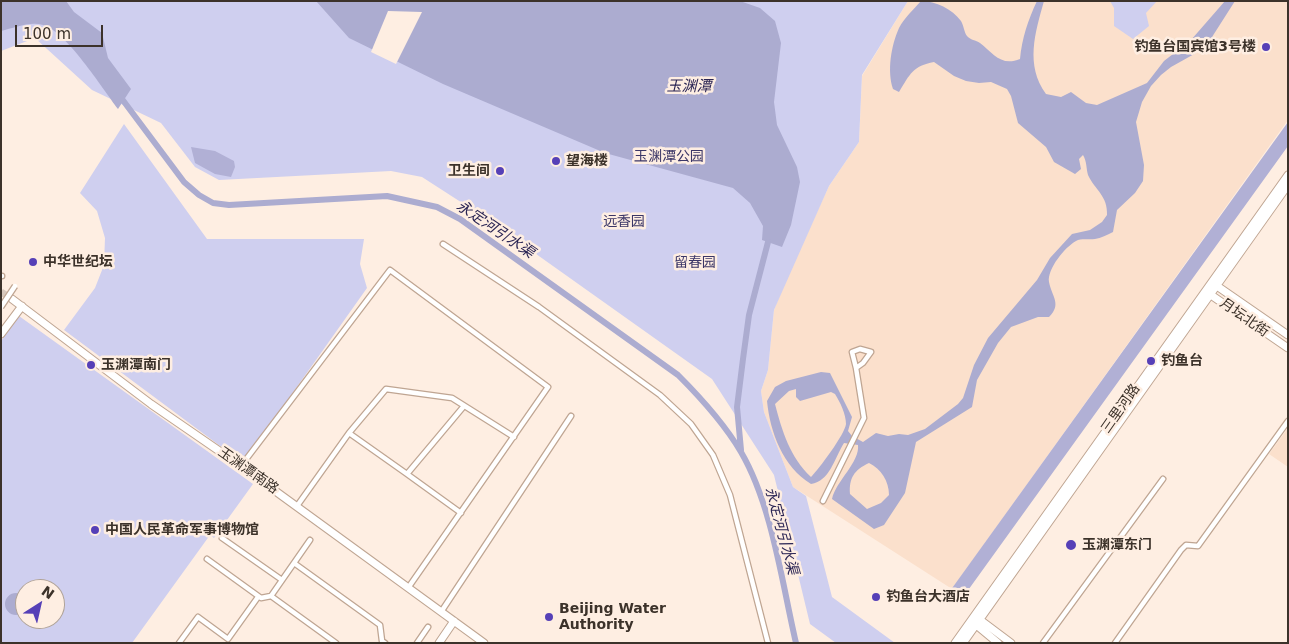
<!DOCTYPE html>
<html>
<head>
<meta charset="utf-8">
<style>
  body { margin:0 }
  #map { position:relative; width:1289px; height:644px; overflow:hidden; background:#feeee2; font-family:"DejaVu Sans",sans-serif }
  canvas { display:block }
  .frame { position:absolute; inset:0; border:2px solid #3c322a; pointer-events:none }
  .north { position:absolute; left:15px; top:579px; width:50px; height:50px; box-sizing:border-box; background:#feeee2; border:1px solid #b0a398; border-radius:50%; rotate:35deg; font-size:14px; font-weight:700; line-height:20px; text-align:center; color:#3c322a }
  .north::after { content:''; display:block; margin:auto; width:18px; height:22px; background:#5640b7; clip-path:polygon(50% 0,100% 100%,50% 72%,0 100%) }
  .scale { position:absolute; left:15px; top:25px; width:88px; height:22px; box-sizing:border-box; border:2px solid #3c322a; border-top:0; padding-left:6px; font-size:15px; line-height:18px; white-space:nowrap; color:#3c322a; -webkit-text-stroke:4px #feeee2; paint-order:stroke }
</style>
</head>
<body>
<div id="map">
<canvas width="1289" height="644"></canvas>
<div class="frame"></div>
<div class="north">N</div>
<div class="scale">100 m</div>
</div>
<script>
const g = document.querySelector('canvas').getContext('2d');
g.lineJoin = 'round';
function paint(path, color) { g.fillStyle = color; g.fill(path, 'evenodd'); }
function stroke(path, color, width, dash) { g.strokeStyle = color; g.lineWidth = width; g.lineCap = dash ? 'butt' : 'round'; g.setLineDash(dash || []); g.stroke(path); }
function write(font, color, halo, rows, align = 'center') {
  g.font = font + ' "DejaVu Sans","Noto Sans SC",sans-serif'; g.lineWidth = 5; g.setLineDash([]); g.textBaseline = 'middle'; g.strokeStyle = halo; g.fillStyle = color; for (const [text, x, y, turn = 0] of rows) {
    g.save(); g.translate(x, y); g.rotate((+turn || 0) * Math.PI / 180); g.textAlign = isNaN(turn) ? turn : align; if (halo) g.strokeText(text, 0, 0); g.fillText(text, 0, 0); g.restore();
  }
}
const built = new Path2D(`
  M908,1h380v119l-336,469 -159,-102 -29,-75 -3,-21 7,-21 6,-60 15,-38 40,-86 30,-44 3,-66z
  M1288,428v39l-19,-13z`);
const green = new Path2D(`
  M1,1h907l-46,74 -3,67 -30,44 -55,124 -6,60 -7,21 3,21 29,75 13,9 26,101 63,46h-59l-26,-19 -36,-149 -62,-96 -228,-162 -62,-40 -31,-6 -172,9 -24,-13 -34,-44 -69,-33 -57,-52 -34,13z
  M1110,1h47l-11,12 3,13 -16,13 -19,-13v-18z
  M124,124l83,115h157l-4,25 7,24 -124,175 -179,-133 31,-42 9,-23 1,-27 -8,-27 -17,-18z
  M19,316l234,168 -39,54 -4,-3 -78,108h-131v-302zM25,589h30v30h-30z`);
const forest = new Path2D(`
  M1288,122v24l-327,454 -11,-9z
  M191,147l24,4 19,10 1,6 -4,10 -16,-3 -20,-11z`);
const water = new Path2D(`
  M1,1h65l8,11 28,21 6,25 23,31 -13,20c-15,-20 -53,-79 -75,-84 -13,-4 -29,3 -42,6z
  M316,1h424l20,7 15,13 6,22 -7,59 3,23 20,42 3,15 -9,43 -9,22 -20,-7 1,-14 -13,-23 -17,-15 -128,-35 -162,-69 -94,-46z
  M921,1c15,0 31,8 40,20 3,5 3,11 6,15 3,4 9,4 13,7 13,10 21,24 40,16 2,-21 8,-39 17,-58h7c-9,32 -19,64 2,93l15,3 10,-5 15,11 11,2 50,-22 17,-22 27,-21 34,-39h10l-30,47 -34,19 -10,8 -10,11 -9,16 -6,20 8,43 -1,16 -8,12 -18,17 -4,22c-6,3 -12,6 -18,7 -6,1 -14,-1 -19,2 -11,6 -29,28 -27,41 3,15 13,22 0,35h-11l-27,10 -13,16 -21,37 -5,27 -56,35 -11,51 -21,32 -10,4 -42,-30c4,-18 28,-37 26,-54l-14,-2c-10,16 -14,38 -33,41 -28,-17 -41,-52 -44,-83l8,-14 11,-6 35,-9 9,1 22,44 -4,14 4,5 11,6 13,-9 12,3 11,-2 9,1 17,-6 33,-25 5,-6 11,-33 14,-27 49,-58 13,-22 22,-24 18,-4 12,-8 5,-7c1,-19 -12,-25 -19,-40 -2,-7 -1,-13 -5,-20l-4,4 2,10 -6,5 -21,-12 -8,-15 -28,-24 -7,-27 -4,-7 -16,-7 -12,1 -13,-2 -12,-5 -20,-14c-21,4 -24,12 -35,30l-6,-3c-6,-18 -2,-43 6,-61 5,-10 15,-19 22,-27zM796,389v8l4,4 31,-9 4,2c5,8 11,20 11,30 -1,10 -27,45 -35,53 -21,-20 -29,-46 -36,-73l14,-13zM869,463c12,6 20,18 20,32l-8,8 -14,6 -17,-15c-1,-16 4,-24 19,-31z
  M5 604a11 11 0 1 1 22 0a11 11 0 1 1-22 0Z`);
const pier = new Path2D(`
  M388,11l34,1 -26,52 -25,-12z`);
const canal = new Path2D(`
  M119,95l65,87 15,13 14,8 16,2 158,-9 50,11 23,12 218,156c23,23 46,48 63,77 31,53 41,131 55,191
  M741,450l-4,-43 6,-48 6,-44 19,-73`);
const secondaryTunnel = new Path2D(`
  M1,292l11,7`);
const street = new Path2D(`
  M443,244l96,63 121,88 31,29 22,31 17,40 38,148
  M1,276h1
  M860,349l11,3 -8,11 -7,5 -4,-16z
  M349,433l58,41 57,-68
  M241,466l149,-196 158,117 -140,201
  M407,474l54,39
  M823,501l41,-83 -8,-50
  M297,506l52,-73 37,-44 66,9 62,39
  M222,538l60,42
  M310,540l-39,56 65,47
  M207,559l54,39 10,-2
  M294,563l86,62 2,16 3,2
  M441,612l130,-196
  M179,643l19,-26 30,22 30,-42
  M417,643l11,-16
  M1043,643l120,-164
  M1115,643l66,-93 5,-5 12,1 90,-125`);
const secondary = new Path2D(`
  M1217,286l71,49
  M1209,291l2,4 77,53
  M12,299l139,105 90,62 243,177
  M1,334l21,-28
  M974,619h5l32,24
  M974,623l24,20
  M439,643l15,-22
  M955,643l333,-468
  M963,643l325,-458`);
const streetBridge = new Path2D(`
  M1,307l14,-21`);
const markers = [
  [1266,47,5,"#5640b7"],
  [556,161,5,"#5640b7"],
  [500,171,5,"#5640b7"],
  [33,262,5,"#5640b7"],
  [1151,361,5,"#5640b7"],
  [91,365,5,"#5640b7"],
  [95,530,5,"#5640b7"],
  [1071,545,6,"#5640b7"],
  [876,597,5,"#5640b7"],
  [549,617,5,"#5640b7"]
];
const poiNames = [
  ["钓鱼台国宾馆3号楼",1256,47,"right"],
  ["望海楼",566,161],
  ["卫生间",490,171,"right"],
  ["中华世纪坛",43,262],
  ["钓鱼台",1161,361],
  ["玉渊潭南门",101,365],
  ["中国人民革命军事博物馆",105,530],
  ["玉渊潭东门",1082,545],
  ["钓鱼台大酒店",886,597],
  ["Beijing Water",559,609],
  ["Authority",559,625]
];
const parkNames = [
  ["玉渊潭公园",669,157],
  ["远香园",624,222],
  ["留春园",695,263]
];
const streetNames = [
  ["月坛北街",1244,318,35],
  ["三里河路",1121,409,-55],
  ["玉渊潭南路",248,471,35]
];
const waterNames = [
  ["玉渊潭",689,87],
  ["永定河引水渠",495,230,34],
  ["永定河引水渠",781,531,75]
];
paint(built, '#fbe0cc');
paint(green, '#cfcfef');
paint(forest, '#b1b0d5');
paint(water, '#acacd0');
paint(pier, '#feeee2');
stroke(canal, '#acacd0', 6);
stroke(secondaryTunnel, '#d7c8bd', 7, [7, 3.5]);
stroke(street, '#bfa592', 7);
stroke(secondary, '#bfa592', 9);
stroke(street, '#fff', 4.5);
stroke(secondary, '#fff', 7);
stroke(streetBridge, '#bfa592', 7, []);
stroke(streetBridge, '#fff', 4.5);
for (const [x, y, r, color] of markers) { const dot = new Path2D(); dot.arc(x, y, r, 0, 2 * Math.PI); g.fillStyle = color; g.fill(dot); stroke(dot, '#feeee2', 2); }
write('bold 14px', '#3c322a', '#feeee2', poiNames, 'left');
write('14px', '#3b3667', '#feeee2', parkNames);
write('14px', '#3c322a', '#feeee2', streetNames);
write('italic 15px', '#2b2554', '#feeee2', waterNames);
</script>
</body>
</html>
